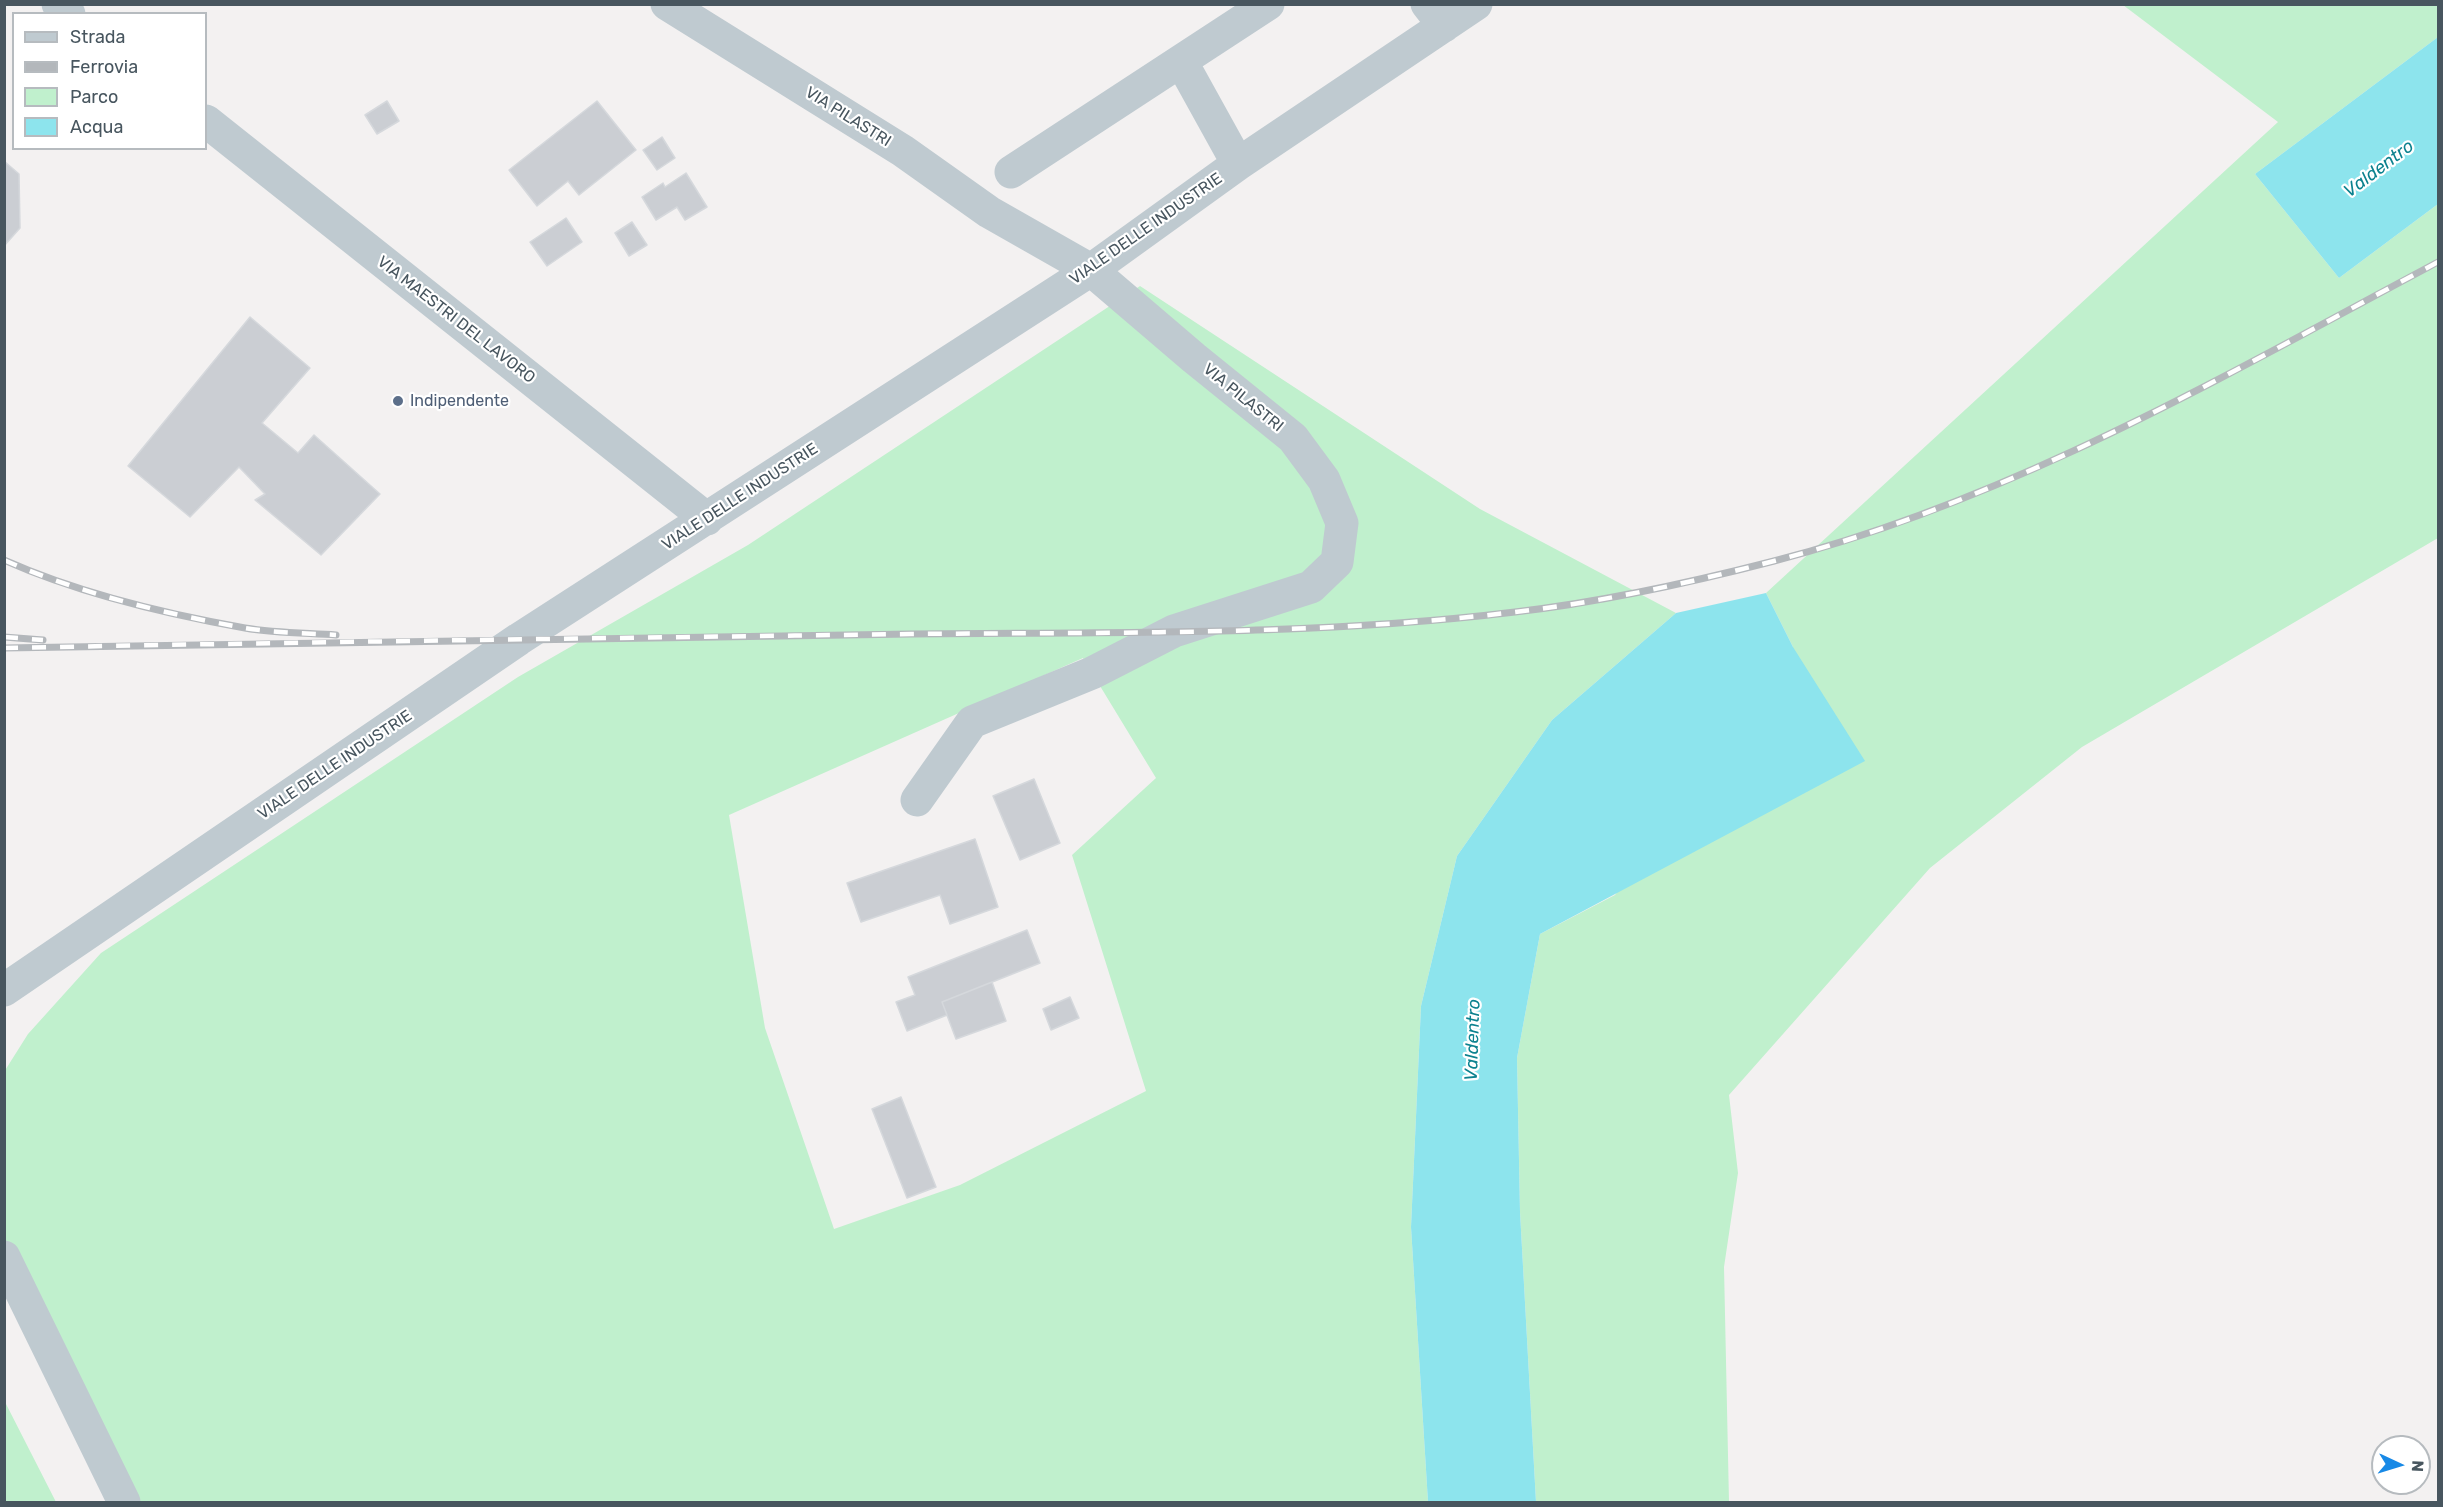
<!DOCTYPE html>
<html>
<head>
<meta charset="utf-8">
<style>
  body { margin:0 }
  #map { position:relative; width:2443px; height:1507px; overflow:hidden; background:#f3f1f1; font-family:Rubik,sans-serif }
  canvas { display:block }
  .frame { position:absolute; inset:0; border:6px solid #48565f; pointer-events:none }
  .legend { position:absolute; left:12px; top:12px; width:195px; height:138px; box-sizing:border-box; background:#fff; border:2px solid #b6bbbf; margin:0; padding:8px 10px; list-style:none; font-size:18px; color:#48565f }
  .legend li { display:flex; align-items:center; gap:12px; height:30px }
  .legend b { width:30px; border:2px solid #b6bbbf }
  .north { position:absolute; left:2371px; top:1435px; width:60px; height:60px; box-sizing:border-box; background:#fff; border:2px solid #b6bbbf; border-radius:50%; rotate:94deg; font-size:16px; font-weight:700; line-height:24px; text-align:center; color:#48565f }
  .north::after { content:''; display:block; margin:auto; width:21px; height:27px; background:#1889e6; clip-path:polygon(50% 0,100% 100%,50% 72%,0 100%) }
</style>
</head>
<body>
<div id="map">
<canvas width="2443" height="1507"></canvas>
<div class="frame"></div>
<ul class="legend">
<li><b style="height:8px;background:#bfcad0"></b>Strada</li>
<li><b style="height:8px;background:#b3b7bb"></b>Ferrovia</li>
<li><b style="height:16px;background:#c0f0cd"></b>Parco</li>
<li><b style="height:16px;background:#8de4ed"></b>Acqua</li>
</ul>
<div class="north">N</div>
</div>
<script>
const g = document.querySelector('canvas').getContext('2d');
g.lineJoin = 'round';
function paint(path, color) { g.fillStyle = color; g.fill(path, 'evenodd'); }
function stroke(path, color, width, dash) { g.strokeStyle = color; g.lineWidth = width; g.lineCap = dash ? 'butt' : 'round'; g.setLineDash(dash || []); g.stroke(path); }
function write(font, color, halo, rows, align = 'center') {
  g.font = font + ' Rubik,sans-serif'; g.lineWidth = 4.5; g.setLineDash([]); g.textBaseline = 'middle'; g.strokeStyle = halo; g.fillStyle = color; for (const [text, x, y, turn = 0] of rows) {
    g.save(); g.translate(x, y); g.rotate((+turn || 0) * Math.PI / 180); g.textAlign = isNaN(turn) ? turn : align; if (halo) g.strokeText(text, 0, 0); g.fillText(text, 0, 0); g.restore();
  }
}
const green = new Path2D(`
  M2123,5h315v32l-183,137 84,104 99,-74v334l-356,209 -152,121 -201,227 9,78 -14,94 5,235h-193l-16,-290 -3,-154 23,-124 75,-39 178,-248 -27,-54 512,-471z
  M1140,286l340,223 196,104 -124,107 -95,136 -36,150 -10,221 17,275h-1301l-123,-244v-186l24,-38 73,-81 417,-276 230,-132zM1083,658l73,120 -84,77 74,236 -186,94 -126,44 -69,-201 -36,-213z
  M5,1402l51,100h-51z`);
const water = new Path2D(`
  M2438,37v167l-99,74 -84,-104z
  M1766,593l27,54 72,114 -325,173 -23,124 3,154 16,290h-108l-17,-275 10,-221 36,-150 95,-136 124,-107z`);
const building = new Path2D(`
  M387,101l12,20 -22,13 -12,-19z
  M597,101l39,49 -57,45 -11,-14 -31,25 -28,-36z
  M662,137l13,21 -18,12 -14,-20z
  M4,161l15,13 1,54 -16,18z
  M686,173l21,34 -22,13 -8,-13 -21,13 -14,-23 21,-14 2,4z
  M566,218l16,24 -35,24 -17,-24z
  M632,222l15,23 -18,11 -14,-23z
  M250,317l60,51 -48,55 36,30 16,-18 66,59 -59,61 -66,-55 10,-6 -26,-27 -49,50 -62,-51z
  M1034,779l26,64 -40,17 -27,-64z
  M975,839l23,68 -48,17 -10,-29 -79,27 -14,-39z
  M1027,930l13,33 -98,39 5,13 -40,16 -11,-29 19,-7 -7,-18z
  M992,982l14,39 -50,18 -14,-37z
  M1070,997l9,21 -28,12 -8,-21z
  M901,1097l35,90 -29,11 -35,-89z`);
const minor = new Path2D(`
  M58,4l11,10
  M667,4l236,147 86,61 102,58 103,88 99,80 31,42 18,43 -5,39 -26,25 -137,44 -82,42 -120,49 -55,78
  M1427,4l17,22
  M1181,61l57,103
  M206,121l501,398
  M1011,172l257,-168
  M4,990l515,-351 572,-369 147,-106 238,-160
  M4,1257l120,245`);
const rail = new Path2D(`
  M4,560c74,33 162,54 241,68 30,5 61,5 91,7
  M4,637l39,3
  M4,648c303,-6 605,-10 907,-14 201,-2 404,2 604,-22 87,-10 174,-29 259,-51 237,-61 450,-185 664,-299`);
const markers = [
  [398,401,6,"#5c6f8a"]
];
const streetNames = [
  ["VIA PILASTRI",848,117,32],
  ["VIALE DELLE INDUSTRIE",1146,229,-35],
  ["VIA MAESTRI DEL LAVORO",456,320,38],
  ["VIA PILASTRI",1243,398,39],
  ["VIALE DELLE INDUSTRIE",740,497,-33],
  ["VIALE DELLE INDUSTRIE",335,765,-34]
];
const serviceNames = [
  ["Indipendente",410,401]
];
const waterNames = [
  ["Valdentro",2379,169,-37],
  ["Valdentro",1473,1040,-88]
];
paint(green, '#c0f0cd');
paint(water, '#8de4ed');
paint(building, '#cbced3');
stroke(building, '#d5d8dc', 1.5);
stroke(minor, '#bfcad0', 33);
stroke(rail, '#b3b7bb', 7);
stroke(rail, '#fff', 4.5, [14]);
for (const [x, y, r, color] of markers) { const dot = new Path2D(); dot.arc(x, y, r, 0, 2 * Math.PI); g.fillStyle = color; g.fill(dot); stroke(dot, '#fff', 2); }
write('16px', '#48565f', '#fff', streetNames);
write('16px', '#4e5e75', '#fff', serviceNames, 'left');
write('italic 18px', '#0c828f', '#fff', waterNames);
</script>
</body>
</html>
